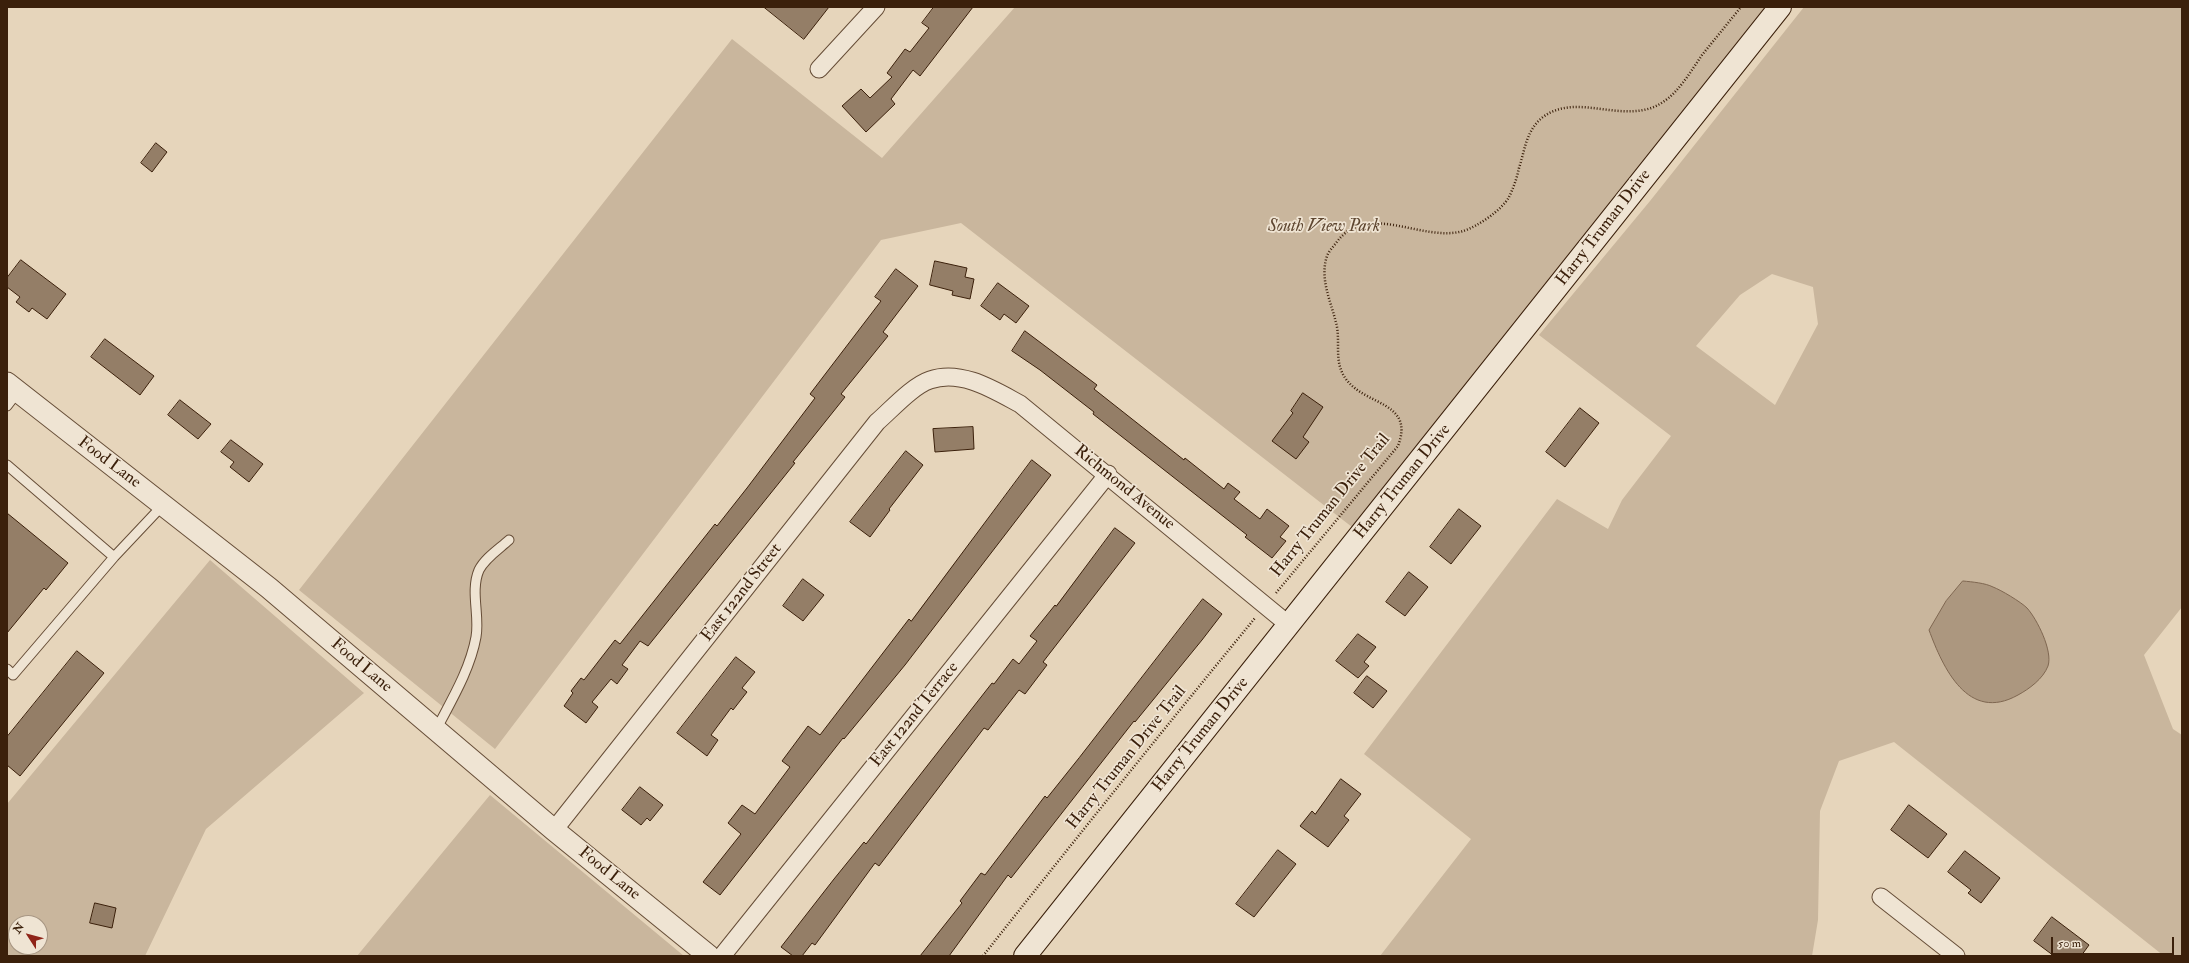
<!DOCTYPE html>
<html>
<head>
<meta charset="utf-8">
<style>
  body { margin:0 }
  #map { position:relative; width:2189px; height:963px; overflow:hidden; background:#e6d5bb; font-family:"IM FELL Double Pica",serif }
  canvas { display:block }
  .frame { position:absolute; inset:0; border:8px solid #3b200b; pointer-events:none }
  .north { position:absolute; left:8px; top:915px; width:40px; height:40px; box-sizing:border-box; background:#efe4d3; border:1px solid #a79683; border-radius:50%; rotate:306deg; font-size:11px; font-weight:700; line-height:16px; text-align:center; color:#3b200b }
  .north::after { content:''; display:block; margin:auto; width:14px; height:18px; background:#8f2418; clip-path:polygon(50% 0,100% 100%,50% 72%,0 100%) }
  .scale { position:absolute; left:2051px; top:937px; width:123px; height:18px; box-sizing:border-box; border:2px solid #3b200b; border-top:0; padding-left:5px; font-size:12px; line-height:14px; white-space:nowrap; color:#3b200b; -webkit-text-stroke:3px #efe4d3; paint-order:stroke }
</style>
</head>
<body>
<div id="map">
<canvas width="2189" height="963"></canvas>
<div class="frame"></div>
<div class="north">N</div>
<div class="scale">50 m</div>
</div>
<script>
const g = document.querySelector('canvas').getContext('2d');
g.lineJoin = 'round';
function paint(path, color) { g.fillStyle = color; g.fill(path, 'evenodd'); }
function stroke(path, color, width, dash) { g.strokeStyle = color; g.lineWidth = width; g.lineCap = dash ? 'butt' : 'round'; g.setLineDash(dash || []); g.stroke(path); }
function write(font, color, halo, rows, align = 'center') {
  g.font = font + ' "IM FELL Double Pica",serif'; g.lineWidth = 3.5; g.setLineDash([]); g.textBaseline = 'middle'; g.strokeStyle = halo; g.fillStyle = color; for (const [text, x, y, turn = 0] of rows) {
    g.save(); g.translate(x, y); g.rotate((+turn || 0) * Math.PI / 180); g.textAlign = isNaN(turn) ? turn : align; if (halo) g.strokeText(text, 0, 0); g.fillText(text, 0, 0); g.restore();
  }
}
const green = new Path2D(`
  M1015,7h765l-419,527 -400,-311 -80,17 -386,509 -196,-159 433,-551 150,119z
  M1804,7h378v600l-38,48 29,74 9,6v221h-18l-270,-214 -55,19 -19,50 -2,109 -6,36h-432l91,-117 -107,-85 193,-255 51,30 14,-29 49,-64 -132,-101 111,-134zM1772,274l41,13 5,37 -43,81 -79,-59 44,-51z
  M210,560l154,133 -158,136 -61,127h-138v-152zM16,923h24v24h-24z
  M490,795l194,161h-327z`);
const water = new Path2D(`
  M1963,581c10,1 22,2 30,6 8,3 28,15 34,21 10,11 26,43 21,58 -5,13 -19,23 -30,29 -50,28 -75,-27 -89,-65l17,-29z`);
const building = new Path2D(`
  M764,7h65l-25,32z
  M934,7h39l-53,69 -7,-6 -22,29 4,5 -29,28 -24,-26 19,-17 9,9 22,-21 -5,-4 18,-24 5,3 19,-24 -7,-5z
  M156,143l11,9 -15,20 -11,-9z
  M21,260l45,34 -19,25 -15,-11 -3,4 -13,-10 4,-5 -13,-10v-9z
  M935,261l32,7 -2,9 9,2 -4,20 -18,-4 1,-4 -23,-6z
  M896,269l22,17 -35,46 5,4 -47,58 4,3 -52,65 2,1 -147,183 -8,-5 -18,24 6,4 -11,15 -6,-5 -19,23 6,5 -12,16 -22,-17 9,-13 -2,-2 10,-13 3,2 31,-40 5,4 95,-120 2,2 30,-38 68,-90 -5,-4 71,-93 -6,-4z
  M998,283l31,23 -13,17 -12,-9 -4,6 -19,-14z
  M1025,331l72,54 -3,4 90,71 1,-2 39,31 4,-6 12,9 -6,7 26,20 7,-10 22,17 -9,11 6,4 -14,17 -27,-21 2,-2 -154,-121 1,-2 -54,-42 -28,-19z
  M105,339l49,37 -14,19 -49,-38z
  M1303,393l20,14 -20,30 6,5 -13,17 -24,-18 21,-28 -2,-2z
  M180,400l31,24 -13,15 -30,-24z
  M1580,408l19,15 -34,44 -19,-15z
  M973,427l1,22 -39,3 -2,-23z
  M231,440l32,24 -14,18 -19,-15 4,-5 -13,-10z
  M906,451l17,14 -34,44 1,1 -20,27 -20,-15z
  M1032,460l19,15 -146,190 -61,74 -1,-1 -123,157 -17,-13 38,-48 -13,-11 14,-18 13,9 35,-47 -8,-6 26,-35 12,9 89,-116 2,2z
  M1459,509l22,17 -30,38 -21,-17z
  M7,513l61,50 -22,27 -2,-2 -37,45z
  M1115,528l20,15 -92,119 4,3 -22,29 -6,-4 -31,40 -4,-2 -105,138 -4,-3 -60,82 -3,-2 -10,13h-9l-12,-9 53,-68 30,-37 2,2 126,-161 2,1 19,-25 6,5 18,-23 -7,-5 25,-31 1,1z
  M1409,572l19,15 -23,29 -19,-14z
  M803,579l21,16 -21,26 -20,-15z
  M1203,599l19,15 -20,26 -67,82 -1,-1 -123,157 -3,-3 -59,81h-29l42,-53 -2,-2 21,-28 4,2 60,-79 2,2 32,-40z
  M1358,634l18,13 -12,15 5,4 -11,12 -22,-17z
  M77,651l27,22 -84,103 -13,-11v-28z
  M736,657l19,15 -13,16 5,4 -14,18 -2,-2 -20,27 7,5 -11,16 -30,-23z
  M1367,676l20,15 -14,17 -19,-15z
  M1341,779l20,15 -17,22 5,4 -21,27 -28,-21 12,-15 3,3z
  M640,787l23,18 -13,16 -3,-3 -6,7 -19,-15z
  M1909,805l38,29 -19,24 -37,-28z
  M1278,850l18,14 -42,53 -18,-13z
  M1965,851l35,27 -19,25 -13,-10 3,-3 -23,-18z
  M95,903l21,5 -4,20 -22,-5z
  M2052,917l37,28 -8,11h-27l-20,-15z`);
const path = new Path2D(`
  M1276,593l122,-147c17,-45 -33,-40 -52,-67 -12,-16 -6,-34 -9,-52 -5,-24 -18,-47 -10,-71 2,-5 6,-9 9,-13 31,-43 86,0 127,-12 14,-4 39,-21 46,-34 4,-8 8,-19 10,-29 6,-18 7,-38 24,-51 35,-26 83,10 120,-15 16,-10 28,-31 39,-47 13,-16 26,-32 39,-48
  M983,956c90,-114 180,-226 272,-338`);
const service = new Path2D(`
  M7,406l10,-13
  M7,465l107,92
  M7,669l6,6 101,-118 49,-52
  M436,730c15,-29 34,-60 40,-93 4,-21 -6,-46 3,-67 6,-12 20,-21 30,-30`);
const minor = new Path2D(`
  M819,69l57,-62
  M554,830l323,-408c14,-12 35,-36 53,-42 31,-11 64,10 90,24l269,221
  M1881,897l75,59
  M722,956l386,-482`);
const tertiary = new Path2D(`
  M7,383l262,205 285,242 155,126`);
const secondary = new Path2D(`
  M1025,956l755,-949`);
const parkNames = [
  ["South View Park",1324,227]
];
const streetNames = [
  ["Harry Truman Drive",1604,228,-52],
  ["Food Lane",109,463,37],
  ["Harry Truman Drive",1403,482,-51],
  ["Richmond Avenue",1124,488,39],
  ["Harry Truman Drive Trail",1331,506,-51],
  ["East 122nd Street",742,593,-52],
  ["Food Lane",361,666,40],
  ["East 122nd Terrace",915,715,-51],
  ["Harry Truman Drive",1201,735,-51],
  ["Harry Truman Drive Trail",1127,758,-51],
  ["Food Lane",609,874,39]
];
paint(green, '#c9b69d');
paint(water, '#ac977f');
stroke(water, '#7f6751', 1);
paint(building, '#947e67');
stroke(building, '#3b200b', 1);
stroke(service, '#664d37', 11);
stroke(minor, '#664d37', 19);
stroke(tertiary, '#664d37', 23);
stroke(secondary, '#3b200b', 24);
stroke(path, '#3b200b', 2.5, [1, 2]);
stroke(service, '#efe4d3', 9);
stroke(minor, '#efe4d3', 17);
stroke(tertiary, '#efe4d3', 21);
stroke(secondary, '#efe4d3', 22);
write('italic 17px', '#5e4630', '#efe4d3', parkNames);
write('17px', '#3b200b', '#efe4d3', streetNames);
</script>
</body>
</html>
